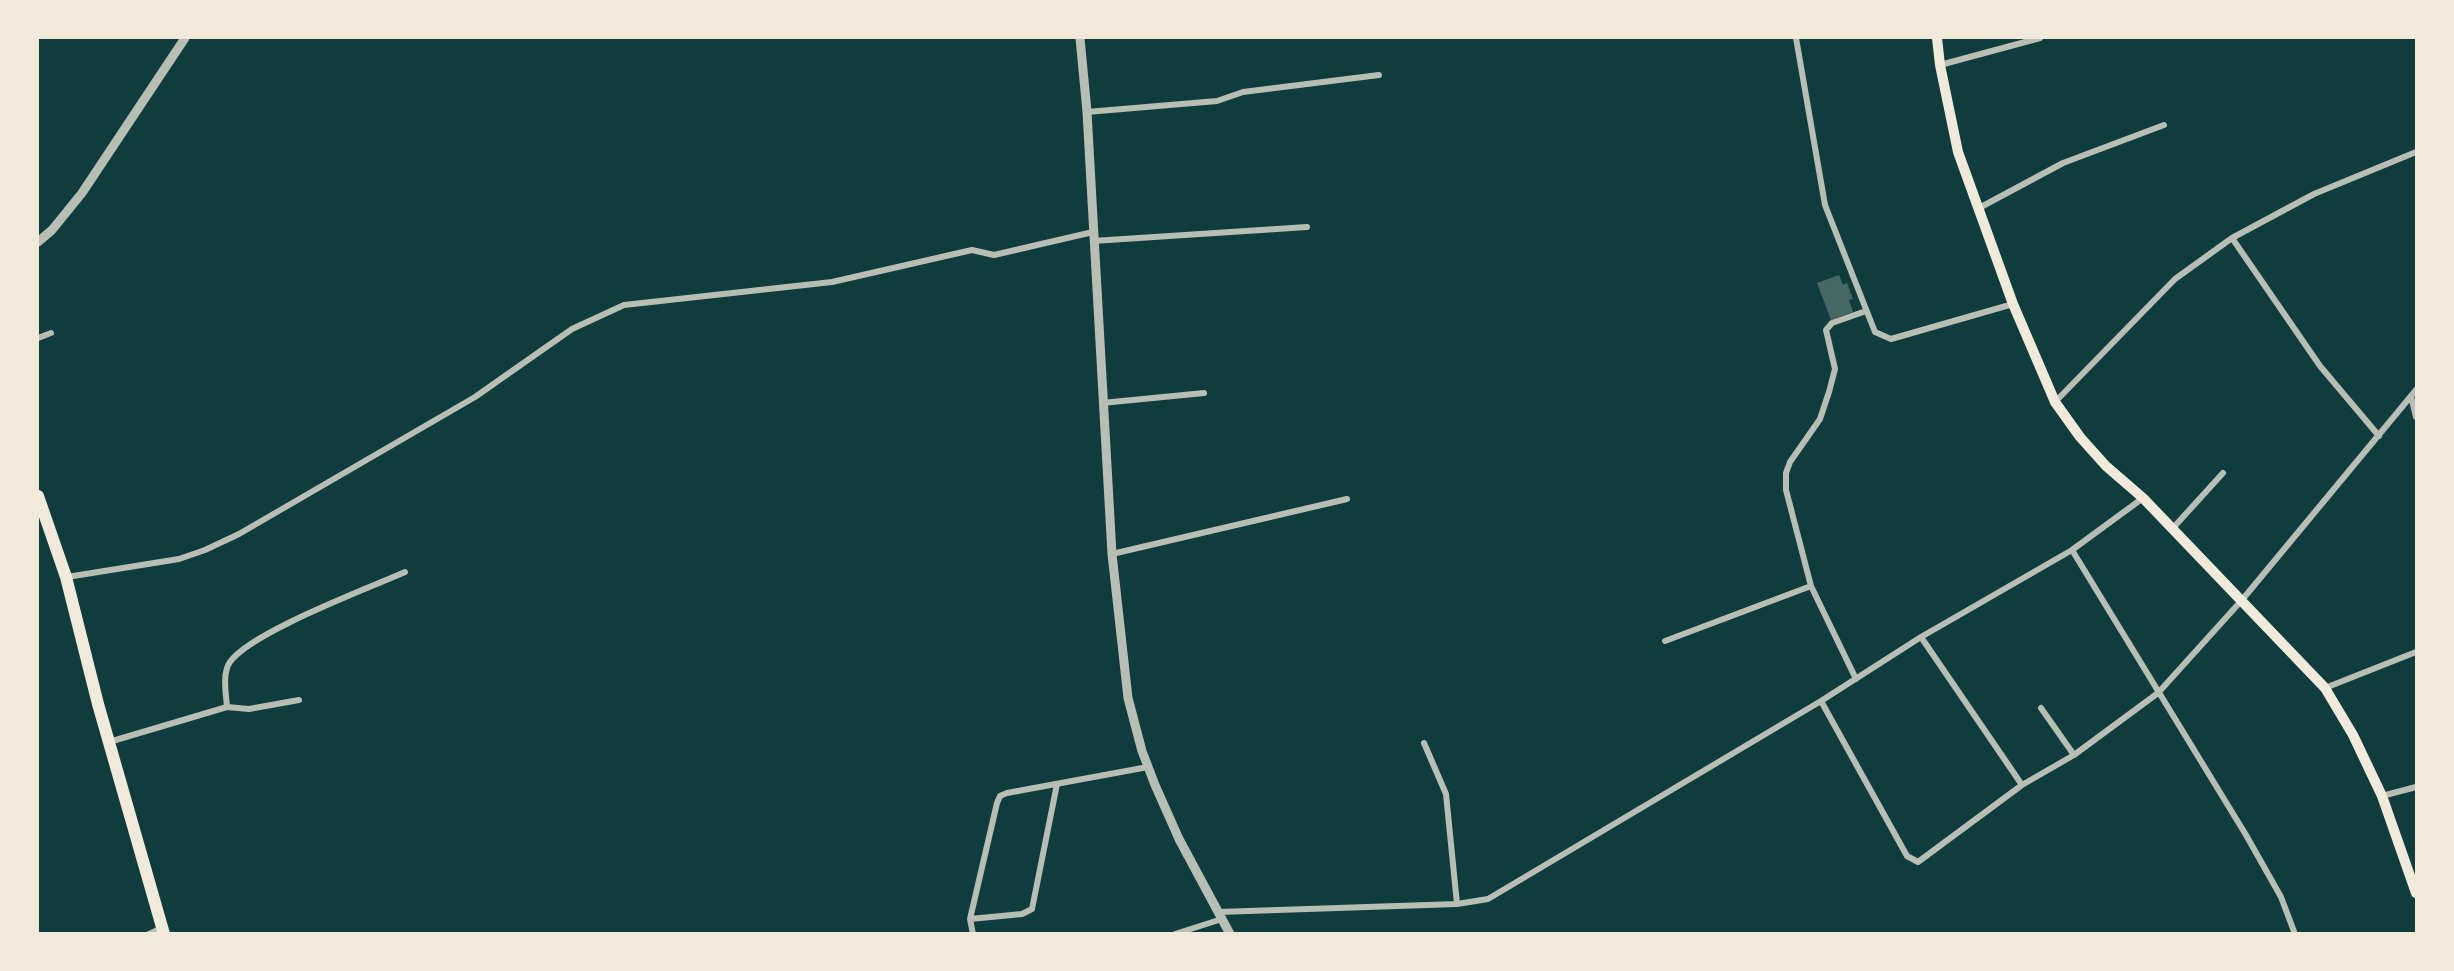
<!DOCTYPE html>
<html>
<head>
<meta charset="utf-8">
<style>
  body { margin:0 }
  #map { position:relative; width:2454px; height:971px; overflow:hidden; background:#0f3d3e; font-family:"DM Sans",sans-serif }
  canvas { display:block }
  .frame { position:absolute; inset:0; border:39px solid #f1e9da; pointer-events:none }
</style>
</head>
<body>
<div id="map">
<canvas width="2454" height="971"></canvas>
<div class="frame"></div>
</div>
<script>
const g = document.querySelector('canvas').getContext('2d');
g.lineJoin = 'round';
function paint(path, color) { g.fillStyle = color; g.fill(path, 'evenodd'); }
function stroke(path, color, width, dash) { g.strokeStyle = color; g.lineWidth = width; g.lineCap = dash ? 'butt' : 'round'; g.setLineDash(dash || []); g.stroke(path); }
const building = new Path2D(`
  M1839,275l4,10 4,-2 6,16 -4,1 4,12 -22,8 -14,-37z`);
const minor = new Path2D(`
  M1796,38l29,167 50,127 16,7 122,-35
  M1940,65l100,-27
  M1087,112l130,-11 26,-9 136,-17
  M1979,208l84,-45 101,-38
  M2232,238l88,128 59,70
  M1093,241l214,-14
  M38,338l13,-5
  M2411,396l5,21
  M2055,402l120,-123 57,-41 82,-44 102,-42
  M1102,403l102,-10
  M2173,528l50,-55
  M2072,550l174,285 35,62 14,37
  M1112,554l235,-55
  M67,577l112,-18 26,-9 34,-16 236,-137 97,-68 52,-24 208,-23 140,-32 22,5 99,-23
  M1921,637l101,148
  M1665,641l146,-55
  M1856,679l-45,-93 -25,-96v-17l4,-11 30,-43 9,-27 6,-23 -9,-39 6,-7 34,-12
  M2325,688l91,-36
  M1821,701l86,155 11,6 104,-77 52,-30 84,-62 84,-93 174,-210
  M227,707l22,2 50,-9
  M2041,708l33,47
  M109,742l118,-35c-1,-13 -5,-34 3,-45 21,-30 137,-73 175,-90
  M1424,743l22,51 11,110
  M2382,796l34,-9
  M1218,912l239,-8 31,-5 333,-198 100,-64 151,-87 71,-52
  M970,919l52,-5 10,-5 25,-125
  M149,934l13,-6
  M973,934l-3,-15 27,-116 3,-7 7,-3 141,-26
  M1175,934l47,-15`);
const tertiary = new Path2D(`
  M1080,38l7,74 25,442 16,144 14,53 13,34 24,54 51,95
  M38,242l14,-12 30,-37 103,-155`);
const secondary = new Path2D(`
  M1937,38l3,27 18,87 55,152 42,98 25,35 26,29 37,32 182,190 28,47 29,61 34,97`);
const trunk = new Path2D(`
  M38,496l28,81 32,127 66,230`);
paint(building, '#486865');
stroke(minor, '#b8beb3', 6);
stroke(tertiary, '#b8beb3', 9);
stroke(secondary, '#f1e9da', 10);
stroke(trunk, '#f1e9da', 12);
</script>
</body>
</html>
